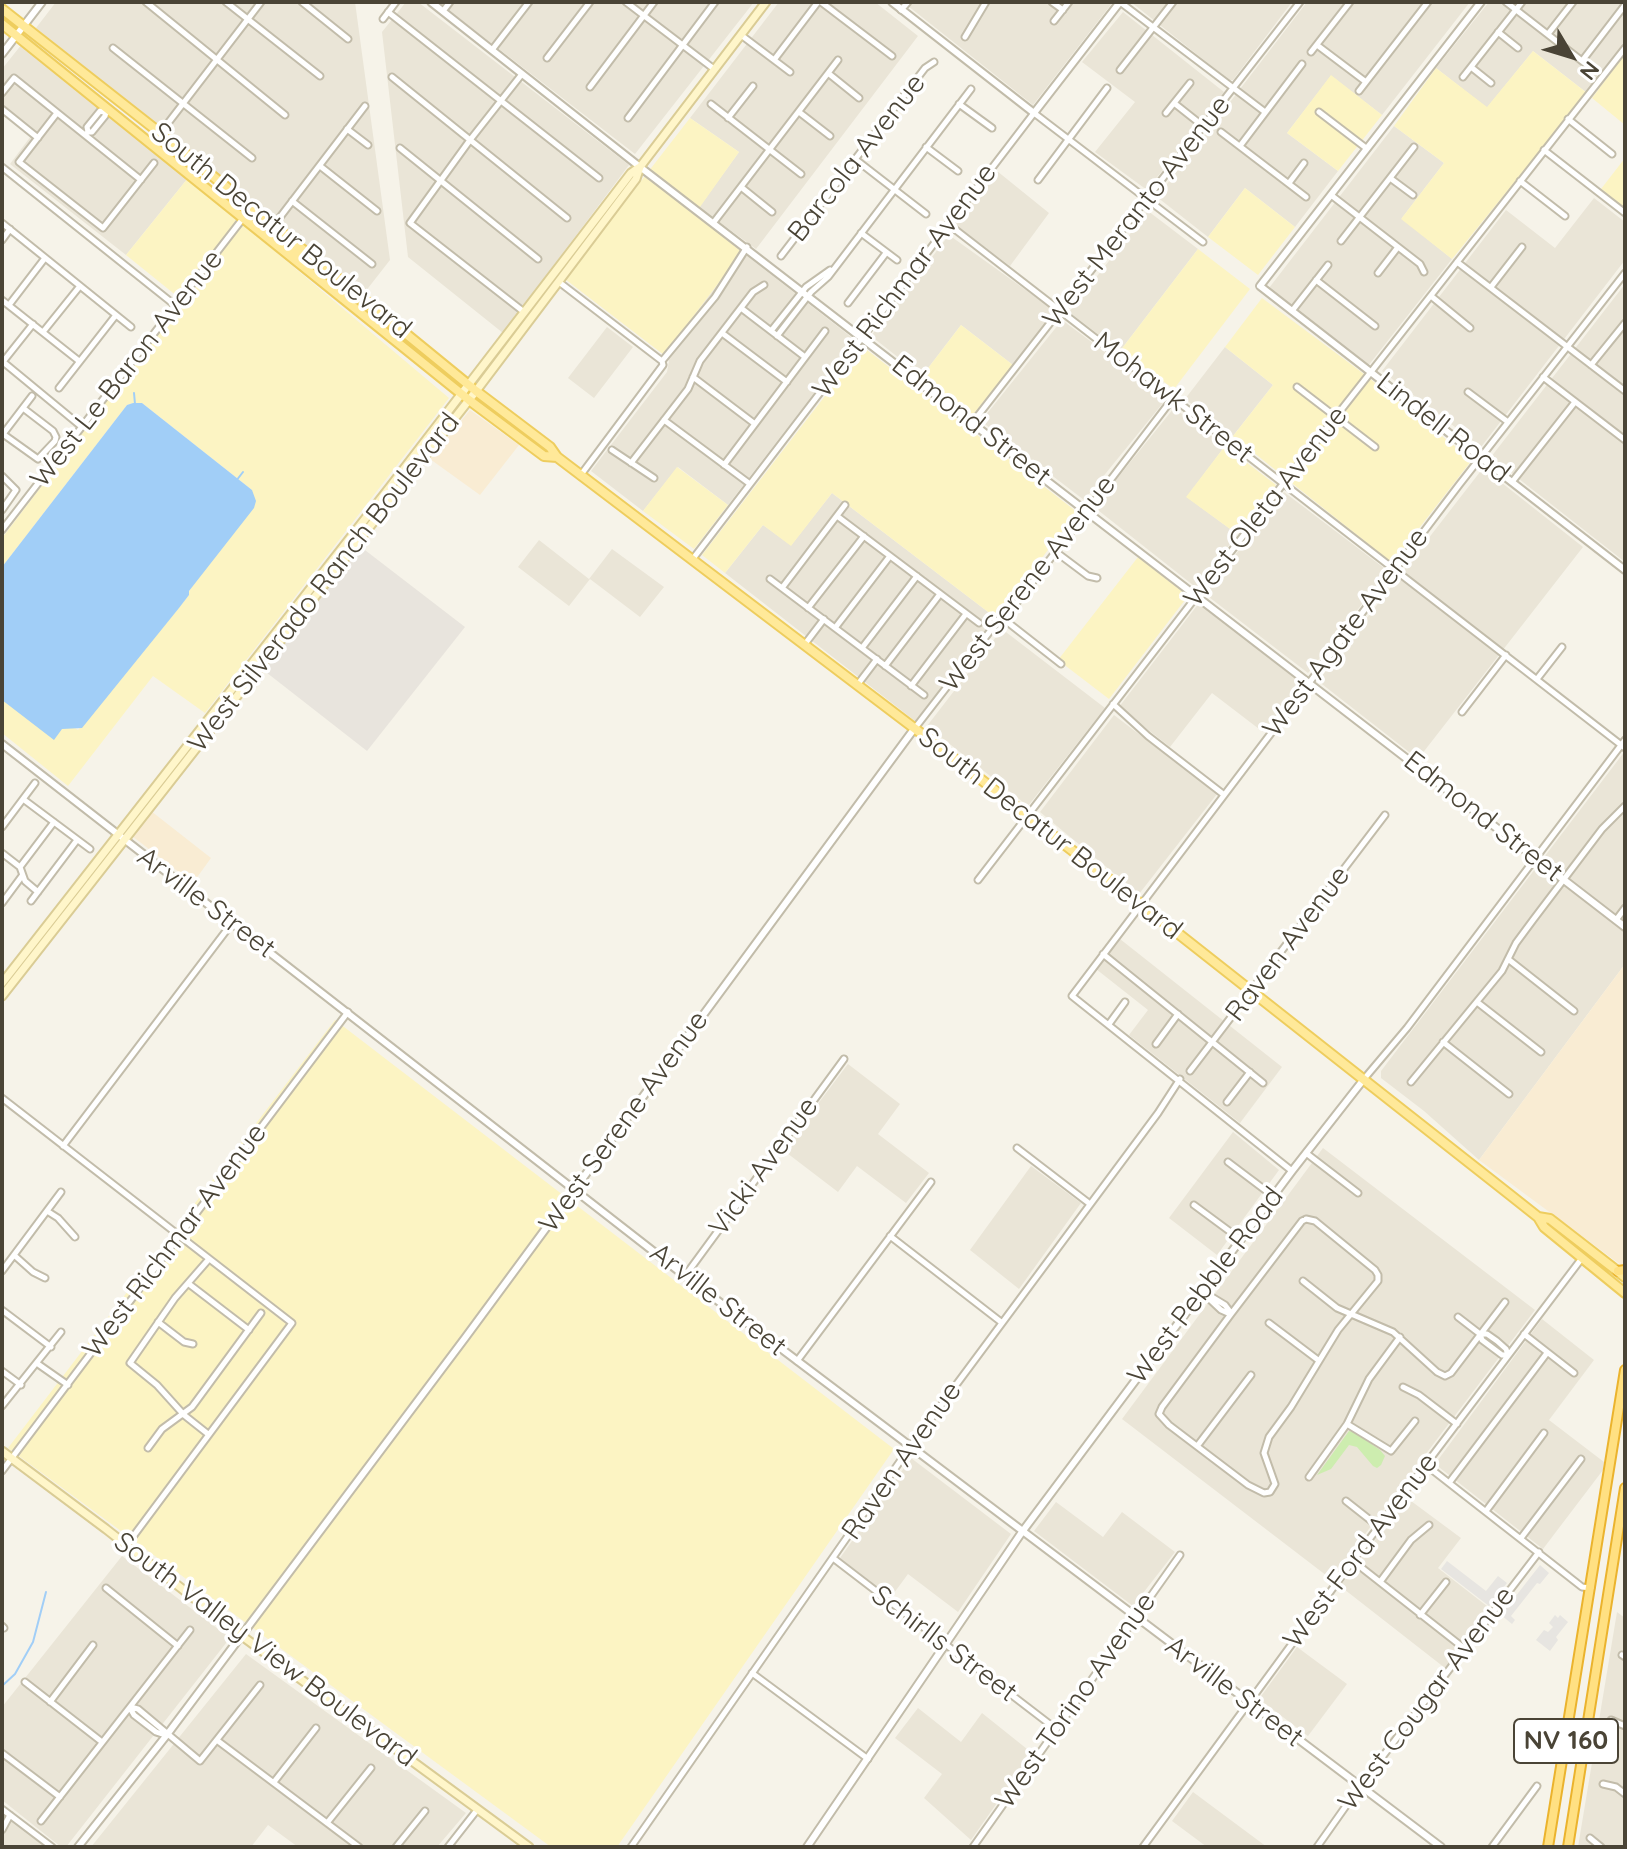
<!DOCTYPE html>
<style>
body{margin:0}
#map{position:relative;width:1627px;height:1849px;overflow:hidden;background:#f6f3e9;font-family:Quicksand,sans-serif}
canvas{display:block}
.frame{position:absolute;inset:0;border:4px solid #4a4436;pointer-events:none}
.north{position:absolute;left:1531px;top:16px;width:80px;height:80px;-webkit-text-stroke:6px #fff;paint-order:stroke;rotate:128deg;font-size:22px;font-weight:700;line-height:32px;text-align:center;color:#4a4436}
.north::after{content:'';display:block;margin:auto;width:28px;height:36px;background:#4a4436;clip-path:polygon(50% 0,100% 100%,50% 72%,0 100%)}
</style>
<div id="map">
<canvas width="1627" height="1849"></canvas>
<div class="frame"></div>
<div class="north">N</div>
</div>
<script>
const ctx = document.querySelector('canvas').getContext('2d');
ctx.lineJoin = 'round';
function fill(path, color) {
  ctx.fillStyle = color;
  ctx.fill(path, 'evenodd');
}
function toPath(rows) {
  const path = new Path2D();
  for (const r of rows) {
    path.moveTo(r[0], r[1]);
    for (let i = 2; i < r.length; i += 2) path.lineTo(r[i], r[i + 1]);
  }
  return path;
}
function stroke(path, color, width, dash) {
  ctx.strokeStyle = color;
  ctx.lineWidth = width;
  ctx.lineCap = dash ? 'butt' : 'round';
  ctx.setLineDash(dash || []);
  ctx.stroke(path);
}
function drawText(font, color, halo, rows, align = 'center') {
  ctx.font = font + ' Quicksand,sans-serif';
  ctx.lineWidth = 7;
  ctx.setLineDash([]);
  ctx.textBaseline = 'middle';
  ctx.strokeStyle = halo;
  ctx.fillStyle = color;
  for (const [text, x, y, turn = 0] of rows) {
    ctx.save();
    ctx.translate(x, y);
    ctx.rotate((+turn || 0) * Math.PI / 180);
    ctx.textAlign = isNaN(turn) ? turn : align;
    if (halo) ctx.strokeText(text, 0, 0);
    ctx.fillText(text, 0, 0);
    ctx.restore();
  }
}
fill(toPath([
 [56,2,355,2,390,260,365,292,36,28],
 [406,2,418,2,629,165,503,333,408,257,382,32],
 [438,2,754,2,635,154],
 [779,2,875,2,918,36,756,249,699,207,739,152,690,118],
 [903,2,1113,2,1033,105],
 [1131,2,1292,2,1233,80,1229,80],
 [1307,2,1470,2,1382,115,1331,76,1287,133,1338,171,1295,227,1245,188,1208,237,1157,197],
 [1489,2,1625,2,1625,44,1587,93,1533,51,1487,108,1436,68],
 [1123,12,1224,92,1147,190,1095,152,1135,102,1082,62],
 [22,44,188,178,126,255,10,164,31,136,2,114,2,69],
 [1394,126,1444,163,1402,218,1452,259,1368,366,1269,288],
 [997,171,1049,213,1010,266,955,225],
 [1594,198,1625,222,1625,260,1481,447,1382,371,1506,210,1555,248],
 [1148,211,1198,249,1120,351,1069,312],
 [949,235,1055,311,1013,365,961,325,922,376,871,336],
 [742,252,855,340,728,505,678,467,643,511,591,471,667,372,669,361,664,355],
 [1625,284,1625,562,1491,457],
 [1062,320,1167,398,1084,500,981,421],
 [607,327,633,347,594,398,568,378],
 [1225,347,1273,385,1233,436,1185,399],
 [1174,408,1225,446,1187,497,1237,534,1198,589,1094,507],
 [1483,468,1583,547,1418,759,1318,681],
 [1284,492,1388,571,1308,673,1205,594],
 [832,493,996,618,915,721,725,573,763,525,791,545],
 [539,540,589,579,612,549,664,587,640,617,590,579,569,606,518,567],
 [1199,603,1302,684,1263,732,1212,693,1170,747,1119,707],
 [1002,629,1105,708,1028,806,927,726],
 [1114,715,1217,794,1139,894,1040,812],
 [1625,751,1625,964,1479,1160,1424,1111,1381,1078,1381,1071],
 [1120,939,1282,1067,1240,1123,1129,1035,1148,1010,1096,969],
 [848,1064,900,1104,878,1134,929,1173,906,1203,857,1166,838,1192,783,1150],
 [1233,1132,1279,1170,1217,1255,1169,1218],
 [1323,1148,1535,1310,1331,1579,1122,1419],
 [1031,1166,1081,1203,1019,1289,970,1250],
 [1542,1319,1594,1360,1549,1420,1604,1462,1603,1470,1543,1549,1435,1464],
 [911,1458,1011,1534,958,1612,908,1574,891,1597,840,1558],
 [1407,1498,1461,1538,1438,1568,1492,1610,1445,1668,1340,1586],
 [1056,1502,1103,1537,1122,1512,1175,1552,1133,1606,1034,1531],
 [122,1556,230,1638,66,1847,61,1847,2,1800,2,1707],
 [1617,1612,1625,1618,1625,1847,1578,1847],
 [1297,1647,1347,1684,1308,1736,1259,1699],
 [246,1654,466,1813,437,1847,298,1847,268,1825,251,1847,91,1847],
 [918,1708,961,1742,982,1713,1032,1753,971,1840,924,1798,942,1774,895,1738],
 [1193,1792,1267,1847,1207,1847,1172,1821],
 [2,1815,45,1847,2,1847]
]), '#eae5d7');
fill(toPath([
 [470,410,519,445,480,495,430,459],
 [151,811,211,858,193,883,132,836],
 [1625,964,1625,1264,1621,1265,1479,1160]
]), '#f9ecd3');
fill(toPath([
 [361,547,465,627,367,751,262,669]
]), '#e8e4dd');
fill(toPath([
 [1349,1431,1354,1432,1380,1450,1385,1456,1381,1465,1377,1468,1373,1466,1357,1447,1349,1445,1331,1469,1317,1475]
]), '#cdedaf');
fill(toPath([
 [1533,51,1587,93,1452,259,1401,219,1444,163,1394,126,1436,68,1487,107],
 [1625,54,1625,125,1592,98],
 [1331,75,1382,115,1338,171,1287,133],
 [690,118,739,152,695,214,742,252,664,355,565,279],
 [1625,158,1625,208,1601,189],
 [188,178,449,398,205,713,153,676,68,786,2,733,2,683,78,730,189,595,189,591,252,490,142,403,133,403,127,405,2,567,2,538,183,301,126,255],
 [1245,188,1295,227,1258,275,1208,237],
 [1198,249,1250,289,1174,389,1120,351],
 [1262,298,1364,374,1472,460,1392,563,1233,436,1273,385,1225,347],
 [961,325,1013,365,972,416,922,376],
 [863,347,1077,512,996,618,832,493,791,546,763,525,725,573,702,555],
 [1225,446,1276,485,1237,534,1186,497],
 [677,467,728,505,694,549,643,511],
 [1138,557,1188,596,1109,699,1058,660],
 [335,1020,894,1449,617,1847,551,1847,8,1448]
]), '#fcf4c3');
fill(toPath([
 [1447,1561,1486,1591,1498,1576,1507,1583,1489,1606,1441,1569],
 [1540,1565,1549,1573,1540,1584,1537,1583,1511,1616,1515,1620,1512,1624,1501,1615],
 [1555,1615,1558,1618,1560,1615,1568,1622,1556,1637,1558,1640,1550,1651,1536,1640,1544,1630,1548,1632,1553,1627,1549,1623]
]), '#e7e5e1');
fill(toPath([
 [133,403,142,403,252,490,256,501,254,508,189,591,189,595,179,608,82,728,62,729,54,740,2,700,2,567,127,405]
]), '#a1cef7');
stroke(toPath([
 [134,393,135,404],
 [236,481,243,472],
 [2,1686,15,1674,33,1642,46,1592]
]), '#a1cef7', 2);
const minor = toPath([
 [146,2,285,115],
 [226,2,320,76],
 [302,2,348,39],
 [626,2,714,69],
 [821,2,892,56],
 [1052,2,1063,10],
 [1120,2,1265,112],
 [1506,2,1591,68],
 [901,10,908,2],
 [443,11,450,2],
 [388,12,599,178],
 [383,19,396,2],
 [1054,21,1069,2],
 [1498,32,1518,48],
 [1548,34,1573,2],
 [741,35,790,72],
 [965,37,986,2],
 [1317,45,1366,82],
 [113,48,252,158],
 [492,50,529,2],
 [1311,52,1350,2],
 [547,58,590,2],
 [774,60,818,2],
 [1582,61,1625,5],
 [1471,67,1491,83],
 [1120,70,1173,2],
 [828,73,859,98],
 [522,74,470,140,410,223,524,312],
 [392,77,567,218],
 [1463,77,1522,2],
 [590,87,654,2],
 [1359,91,1428,2],
 [2,93,14,78,141,180],
 [1174,103,1203,126],
 [711,104,801,174],
 [959,104,992,128],
 [2,109,38,138],
 [799,112,830,136],
 [1319,112,1366,148],
 [57,113,19,162,103,228,154,163],
 [1166,113,1190,83],
 [628,118,715,2],
 [728,118,753,86],
 [1568,119,1612,154],
 [347,129,368,145],
 [88,132,87,127,100,111,104,112],
 [1221,132,1306,197],
 [85,135,88,132,92,132,105,116,107,109],
 [152,144,261,2],
 [1240,146,1302,64],
 [926,147,958,171],
 [400,148,538,259],
 [1544,150,1625,213],
 [855,159,926,214],
 [320,166,377,211],
 [2,167,176,306],
 [1390,178,1413,195],
 [1038,180,1107,88],
 [1520,181,1565,216],
 [1289,183,1304,163],
 [741,187,772,212],
 [1331,195,1420,264,1424,272],
 [292,201,372,264],
 [714,222,838,60],
 [2,223,131,327],
 [948,224,1625,748],
 [274,225,365,106],
 [861,233,897,260],
 [2,240,10,229],
 [1341,241,1414,147],
 [781,256,925,68,934,62],
 [1457,262,1625,391],
 [1378,273,1398,247],
 [1316,280,1375,326],
 [559,282,662,361,663,365,580,476],
 [1491,287,1522,247],
 [1431,296,1470,328],
 [2,300,79,361],
 [848,303,886,253],
 [9,305,45,258],
 [741,308,805,357],
 [1292,311,1328,265],
 [771,331,806,287,830,270],
 [43,332,80,286],
 [722,333,787,382],
 [777,336,811,292,828,277,971,89],
 [2,361,82,427],
 [662,361,715,297,747,247],
 [2,363,33,324],
 [1591,365,1625,323],
 [693,377,755,424],
 [1543,377,1625,440],
 [1297,387,1375,447],
 [59,388,116,315],
 [1468,392,1508,422],
 [664,420,750,484],
 [973,422,1300,2],
 [3,434,38,459,55,441,56,437,53,431,23,408],
 [3,434,32,396],
 [612,450,654,478],
 [631,463,688,389,700,361,753,292,764,285],
 [724,465,825,331],
 [2,476,16,490,2,510],
 [1512,482,1575,402],
 [837,516,979,623],
 [2,530,251,208],
 [1056,552,1088,576,1097,578],
 [692,560,1034,113,1203,242],
 [770,579,924,695],
 [782,588,845,505],
 [808,608,864,536],
 [1001,617,1061,664],
 [835,628,890,556],
 [805,644,824,619],
 [862,648,917,576],
 [885,666,940,594],
 [1537,679,1562,647],
 [858,684,877,659],
 [911,686,966,614],
 [1113,704,1148,736,1223,794],
 [1462,712,1506,655],
 [915,728,1001,617,1015,605,1173,398],
 [23,799,90,849],
 [2,827,35,783],
 [2,853,20,867,25,881,38,892],
 [20,867,54,822],
 [978,880,1283,484,1625,48],
 [31,901,77,840],
 [2,903,22,876],
 [1616,920,1625,908],
 [1103,954,1263,1083],
 [1508,959,1574,1011],
 [1477,1002,1541,1052],
 [1109,1024,1125,1002],
 [1443,1042,1509,1094],
 [1156,1044,1178,1014],
 [1190,1071,1385,815],
 [1364,1079,1407,1028,1625,740],
 [1411,1082,1502,971,1516,943,1533,920,1602,829,1625,806],
 [2,1098,292,1323,126,1546],
 [1227,1102,1250,1072],
 [63,1146,232,923],
 [1017,1148,1090,1204],
 [1306,1153,1358,1193],
 [1228,1162,1273,1196],
 [1292,1171,1072,996,1459,485,1625,273],
 [1194,1205,1240,1239],
 [47,1211,58,1218,75,1237],
 [1306,1219,1315,1221,1375,1270,1378,1275,1378,1281,1338,1330,1291,1407,1269,1437,1264,1453,1275,1484,1270,1492,1264,1493,1248,1485,1169,1425,1159,1414,1162,1407,1231,1314,1302,1221,1306,1219],
 [890,1236,1001,1322],
 [14,1255,33,1272,45,1278],
 [2,1271,61,1192],
 [685,1276,844,1059],
 [1303,1281,1337,1308,1393,1332,1437,1372,1445,1376,1451,1373,1505,1302],
 [189,1284,249,1330],
 [1202,1291,1225,1305,1231,1313],
 [1204,1294,1221,1310,1230,1314],
 [2,1310,51,1347],
 [1458,1317,1480,1334,1482,1340,1502,1355,1508,1355],
 [158,1322,184,1342,193,1344],
 [1269,1323,1318,1360],
 [1481,1334,1487,1334,1497,1341,1506,1349,1508,1355],
 [1524,1334,1574,1373],
 [797,1361,931,1182],
 [38,1364,68,1385],
 [2,1371,21,1385],
 [1403,1387,1419,1395,1457,1424],
 [2,1406,61,1332],
 [1347,1424,1391,1451,1415,1421],
 [208,1434,184,1415,157,1385,130,1363,175,1298,209,1259],
 [1198,1445,1251,1375],
 [148,1448,162,1429,192,1407,261,1313],
 [1426,1465,1582,1587,1591,1588],
 [2,1471,348,1012],
 [1309,1477,1347,1424,1369,1379,1400,1337],
 [1449,1483,1547,1353],
 [1346,1501,1379,1527],
 [1486,1511,1544,1433],
 [1521,1538,1581,1459],
 [833,1558,1056,1729],
 [1362,1568,1465,1649],
 [1380,1582,1411,1540,1429,1525],
 [106,1588,178,1646],
 [1420,1615,1446,1582],
 [2,1626,4,1628],
 [1622,1655,1625,1657],
 [752,1673,868,1759],
 [25,1682,102,1742],
 [50,1702,93,1645],
 [130,1707,138,1709,200,1761,260,1685],
 [130,1708,134,1715,156,1732,165,1735],
 [1611,1720,1625,1726],
 [218,1741,359,1847],
 [2,1753,60,1797],
 [274,1782,316,1728],
 [1603,1784,1616,1787,1625,1794],
 [2,1809,52,1847],
 [41,1821,190,1630],
 [327,1823,371,1768],
 [2,1830,10,1815],
 [1590,1838,1601,1847],
 [396,1847,425,1811],
 [448,1847,477,1810],
 [631,1847,910,1447,1158,1113,1180,1079],
 [973,1847,1180,1555],
 [1143,1847,1352,1562,1582,1258],
 [1317,1847,1360,1786,1539,1552],
 [1492,1847,1537,1786]
]);
const tertiary = toPath([
 [431,2,640,167,1625,927],
 [892,2,1034,113,1120,2],
 [1481,2,1260,286,1625,570],
 [2,54,42,2],
 [2,744,685,1276,1441,1847],
 [78,1847,166,1736,465,1338,914,729],
 [807,1847,1022,1532,1292,1171,1364,1079]
]);
const secondary = toPath([
 [2,983,390,487,631,173,638,168],
 [2,996,476,391,636,179,640,167,766,2],
 [2,1451,106,1529,242,1636,529,1847]
]);
const primary = toPath([
 [2,9,160,133,476,391,550,447,557,457,947,753,1109,879,1509,1194,1538,1217,1544,1227,1625,1293],
 [2,24,469,400,544,456,557,457],
 [290,250,311,263,318,262],
 [1538,1217,1550,1219,1625,1277]
]);
const trunk = toPath([
 [1618,1271,1625,1270],
 [1548,1847,1625,1370],
 [1568,1847,1625,1488]
]);
stroke(minor, '#c2bcaa', 9);
stroke(tertiary, '#c2bcaa', 10);
stroke(secondary, '#dacc95', 11);
stroke(primary, '#eecd5e', 12);
stroke(trunk, '#ebb32d', 12);
stroke(minor, '#fff', 5);
stroke(tertiary, '#fff', 6);
stroke(secondary, '#fff6ca', 7);
stroke(primary, '#ffe999', 8);
stroke(trunk, '#ffe082', 8);
for (const [x, y, w] of [
 [1566,1741,104]
]) {
  const box = new Path2D();
  box.roundRect(x - w / 2, y - 22, w, 44, 6);
  ctx.fillStyle = '#fff';
  ctx.fill(box);
  stroke(box, '#4a4436', 2);
}
drawText('bold 26px', '#4a4436', null, [
 ["NV 160",1566,1741]
]);
drawText('28px', '#4a4436', '#fff', [
 ["Barcola Avenue",857,158,-52],
 ["West Meranto Avenue",1137,212,-52],
 ["South Decatur Boulevard",281,231,39],
 ["West Richmar Avenue",905,281,-53],
 ["West Le Baron Avenue",127,369,-52],
 ["Mohawk Street",1173,398,38],
 ["Edmond Street",971,421,38],
 ["Lindell Road",1443,428,38],
 ["West Oleta Avenue",1266,507,-52],
 ["West Silverado Ranch Boulevard",324,583,-52],
 ["West Serene Avenue",1028,584,-52],
 ["West Agate Avenue",1346,633,-53],
 ["Edmond Street",1483,817,38],
 ["South Decatur Boulevard",1050,834,38],
 ["Arville Street",206,903,37],
 ["Raven Avenue",1288,944,-53],
 ["West Serene Avenue",624,1122,-54],
 ["Vicki Avenue",764,1167,-54],
 ["West Richmar Avenue",175,1241,-53],
 ["West Pebble Road",1206,1286,-53],
 ["Arville Street",718,1300,38],
 ["Raven Avenue",902,1461,-55],
 ["West Ford Avenue",1361,1551,-53],
 ["Schirlls Street",944,1644,37],
 ["South Valley View Boulevard",265,1650,37],
 ["Arville Street",1234,1692,37],
 ["West Cougar Avenue",1427,1699,-53],
 ["West Torino Avenue",1076,1701,-55]
]);
</script>
